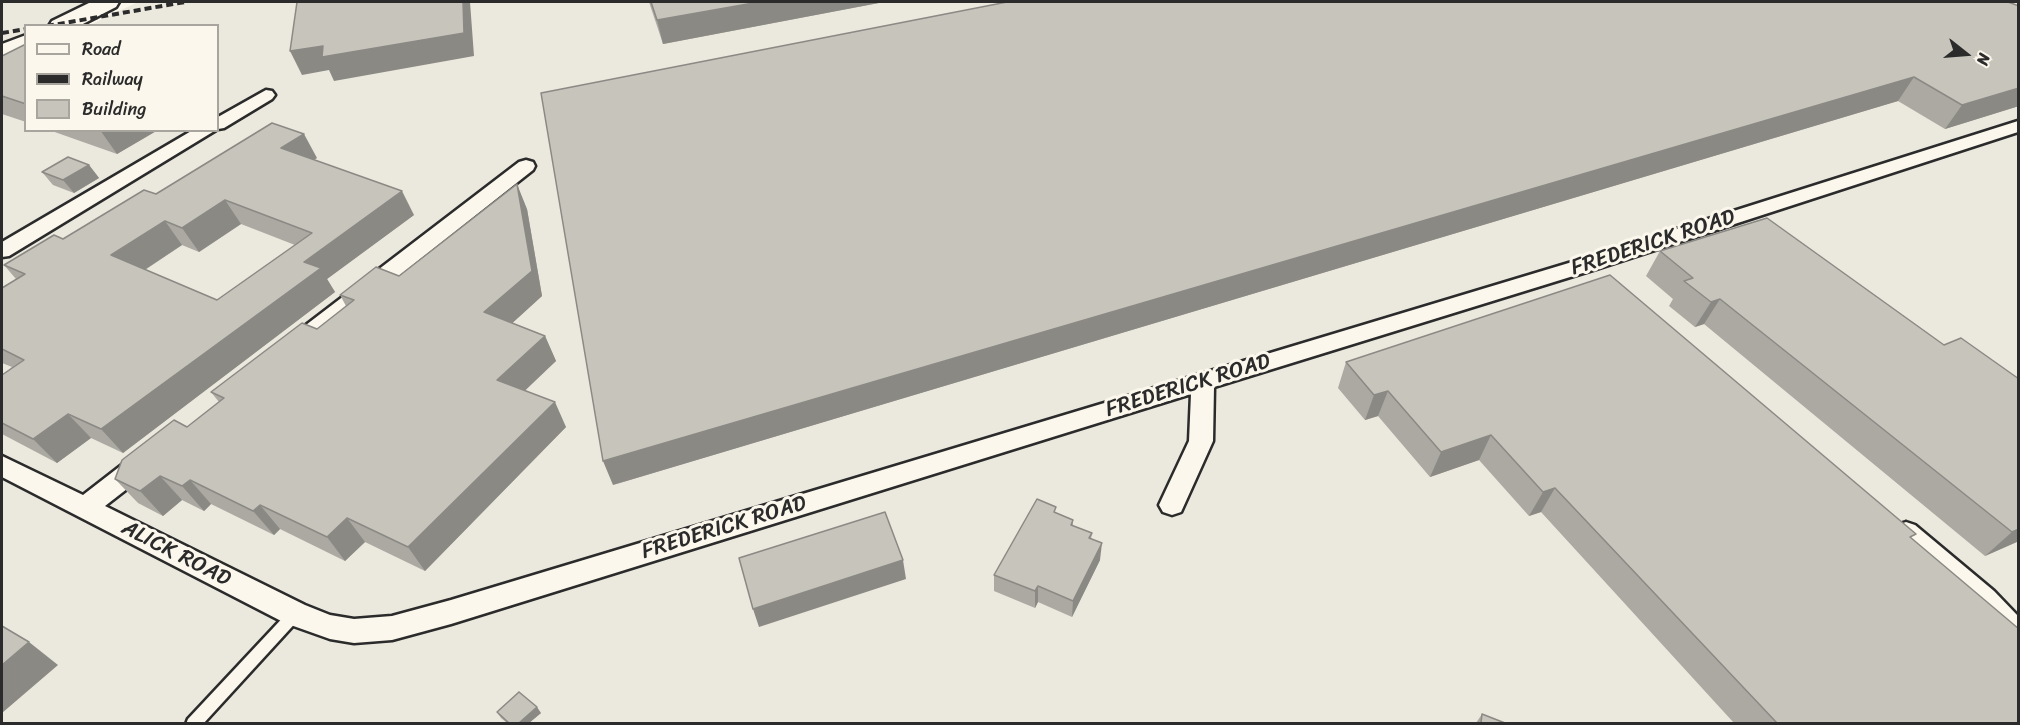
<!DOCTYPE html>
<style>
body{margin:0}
#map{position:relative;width:2020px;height:725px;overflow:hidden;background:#fbf7ec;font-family:Sriracha,sans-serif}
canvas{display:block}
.frame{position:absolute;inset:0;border:3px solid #2b2b2b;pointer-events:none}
.legend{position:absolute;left:24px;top:24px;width:195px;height:108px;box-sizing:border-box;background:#fbf7ec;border:2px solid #a8a59f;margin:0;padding:8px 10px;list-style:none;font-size:18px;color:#2b2b2b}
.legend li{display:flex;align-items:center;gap:12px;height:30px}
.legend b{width:30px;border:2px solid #a8a59f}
.north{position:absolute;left:1936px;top:24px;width:60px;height:60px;-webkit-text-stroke:4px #fbf7ec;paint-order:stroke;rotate:107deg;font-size:16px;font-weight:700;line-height:24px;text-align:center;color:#2b2b2b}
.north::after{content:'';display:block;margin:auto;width:21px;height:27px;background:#2b2b2b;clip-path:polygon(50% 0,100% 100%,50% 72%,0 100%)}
</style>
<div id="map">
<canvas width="2020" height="725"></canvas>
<div class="frame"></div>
<ul class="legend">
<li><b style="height:8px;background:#fbf7ec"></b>Road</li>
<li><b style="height:8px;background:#2b2b2b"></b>Railway</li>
<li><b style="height:16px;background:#c7c4bc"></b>Building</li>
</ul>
<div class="north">N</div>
</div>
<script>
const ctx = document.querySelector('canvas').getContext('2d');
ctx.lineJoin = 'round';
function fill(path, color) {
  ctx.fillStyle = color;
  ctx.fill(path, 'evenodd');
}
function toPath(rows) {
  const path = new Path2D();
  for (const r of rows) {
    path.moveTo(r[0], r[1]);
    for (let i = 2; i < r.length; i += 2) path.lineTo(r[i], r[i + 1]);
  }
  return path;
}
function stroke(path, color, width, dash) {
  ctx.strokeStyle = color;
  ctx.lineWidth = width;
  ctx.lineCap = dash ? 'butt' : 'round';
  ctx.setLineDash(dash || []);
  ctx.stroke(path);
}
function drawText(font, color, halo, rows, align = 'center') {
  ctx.font = font + ' Sriracha,sans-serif';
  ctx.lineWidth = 6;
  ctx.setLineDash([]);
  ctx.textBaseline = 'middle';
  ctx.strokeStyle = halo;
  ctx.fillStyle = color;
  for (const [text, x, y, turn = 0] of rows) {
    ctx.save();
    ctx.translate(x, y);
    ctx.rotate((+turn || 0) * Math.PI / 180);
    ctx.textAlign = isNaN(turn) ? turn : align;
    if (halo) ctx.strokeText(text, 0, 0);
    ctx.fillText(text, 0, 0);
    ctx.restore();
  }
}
fill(toPath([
 [2,2,91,2,44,25,26,26,25,34,2,45],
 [138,2,2018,2,2018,723,2,724,2,69,25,57,26,130,218,130,218,26,90,25]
]), '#ebe8de');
const service = toPath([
 [295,608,300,610,301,614,300,618,203,724,186,724,188,719,290,610,295,608]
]);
const minor = toPath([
 [266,90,272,91,275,95,272,99,224,128,218,129,218,117,266,90],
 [2018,121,2018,132,1596,269,1214,387,1213,441,1181,512,1172,515,1163,512,1159,505,1189,441,1191,394,451,624,392,640,354,643,330,639,285,623,2,477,2,456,83,495,132,457,141,454,150,457,153,464,150,471,105,506,305,605,330,615,354,619,392,616,451,600,1582,259,2018,121],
 [193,130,216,130,9,256,2,257,2,242,193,130],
 [526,160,533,162,535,166,533,170,301,353,293,355,285,353,282,347,285,341,519,162,526,160],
 [1906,522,1915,525,1994,591,2018,616,2018,646,2008,643,1974,607,1897,541,1893,533,1897,525,1906,522]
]);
const primary = toPath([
 [91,2,119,2,116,7,79,26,49,26,52,21,91,2],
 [26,35,26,51,2,60,2,44,26,35]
]);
stroke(service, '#2b2b2b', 5);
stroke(minor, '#2b2b2b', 5);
stroke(primary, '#2b2b2b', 5);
fill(service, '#fbf7ec');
fill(minor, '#fbf7ec');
fill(primary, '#fbf7ec');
stroke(toPath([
 [47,26,185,2],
 [2,33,26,29]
]), '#2b2b2b', 4, [7, 4]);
fill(toPath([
 [649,2,884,2,663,44],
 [2019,6,2019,106,1945,129,1898,101,613,485],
 [26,44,26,122,2,114,2,56],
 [49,130,158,130,117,154],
 [317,158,313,160,414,215,327,279,335,292,123,453,91,438,57,463,2,434,2,375,12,367,2,363,2,288,16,279,4,265,63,239,156,194],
 [241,224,295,245,217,300,145,270,182,245,199,252],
 [89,165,99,178,74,193,53,185,42,172],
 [527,209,542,296,512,323,545,336,556,361,524,390,566,427,425,571,365,542,345,561,280,529,274,535,211,504,204,511,182,500,163,516,138,503,115,479,187,427,219,402,211,392,317,329,346,306,340,295,399,276],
 [1660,251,1944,345,2019,379,2019,541,1985,556,1704,324,1695,327,1669,306,1673,299,1646,276],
 [1346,362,1912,538,2019,723,1734,723,1541,512,1529,516,1479,460,1430,477,1378,416,1365,420,1338,388],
 [1056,513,1073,520,1073,526,1092,533,1091,539,1100,560,1072,617,1038,602,1035,608,994,591,994,575],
 [497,712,541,713,529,723,507,723,501,718],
 [1482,714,1505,723,1476,723]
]), '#aba9a2');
fill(toPath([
 [463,2,470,2,474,56,334,81,329,70,302,75,290,51],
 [759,2,884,2,663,44,657,20],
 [1914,77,1898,101,613,485,603,461],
 [2019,88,2019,106,1945,129,1962,105],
 [100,130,158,130,117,154],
 [304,134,317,158,294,172,281,148],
 [89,165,99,178,74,193,63,180],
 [517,184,527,209,542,296,496,338,484,312],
 [402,191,414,215,327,279,335,292,123,453,101,429,304,262],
 [225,200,241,224,199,252,182,228],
 [165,221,182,245,129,280,111,255],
 [1720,299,1704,324,1695,327,1711,302],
 [545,336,556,361,510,405,497,380],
 [1388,391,1378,416,1365,420,1374,395],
 [555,402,566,427,425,571,408,547],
 [68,414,91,438,57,463,33,439],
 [1491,435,1479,460,1430,477,1441,452],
 [160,476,182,500,163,516,140,491],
 [190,480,211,504,204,511,182,486],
 [1555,488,1541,512,1529,516,1543,492],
 [260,505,280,529,274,535,253,511],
 [347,518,365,542,345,561,327,537],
 [2019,529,2019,541,1985,556,2012,532],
 [1102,543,1100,560,1072,617,1073,601],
 [903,560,906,579,759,627,753,609],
 [1038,586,1038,602,1035,608,1035,591],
 [29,642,58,665,2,713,2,665],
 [537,707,541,713,529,723,519,723]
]), '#8b8984');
const building = toPath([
 [297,2,463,2,464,33,322,57,323,46,290,51,297,2],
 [651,2,759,2,657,20,651,2],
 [1007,2,2008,2,2019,6,2019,88,1962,105,1914,77,603,461,541,93,1007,2],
 [26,44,26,104,2,96,2,56,26,44],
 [272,123,304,134,281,148,402,191,304,262,321,268,101,429,68,414,33,439,2,423,2,375,24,360,2,349,2,288,25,274,4,265,54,235,63,239,144,190,156,194,272,123],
 [225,200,312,233,217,300,111,255,165,221,182,228,225,200],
 [68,157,89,165,63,180,42,172,68,157],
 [517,184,532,271,484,312,545,336,497,380,555,402,408,547,347,518,327,537,260,505,253,511,190,480,182,486,160,476,140,491,115,479,122,460,174,420,187,427,224,398,211,392,302,323,317,329,354,300,340,295,376,267,399,276,517,184],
 [1767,218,1944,345,1961,338,2019,379,2019,529,2012,532,1720,299,1711,302,1684,281,1693,278,1660,251,1767,218],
 [1610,275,1916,534,1910,537,2019,629,2019,723,1777,723,1555,488,1543,492,1491,435,1441,452,1388,391,1374,395,1346,362,1610,275],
 [1037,499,1056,507,1054,512,1073,520,1071,525,1092,533,1089,538,1102,543,1073,601,1038,586,1035,591,994,575,1037,499],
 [885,512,903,560,753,609,739,558,885,512],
 [2,626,29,642,2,665,2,626],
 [519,692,537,707,519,723,509,723,497,712,519,692],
 [1482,714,1505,723,1481,723,1482,714]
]);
fill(building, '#c7c4bc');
stroke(building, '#8b8984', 1.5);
drawText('22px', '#2b2b2b', '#fbf7ec', [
 ["FREDERICK ROAD",1653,243,-18],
 ["FREDERICK ROAD",1188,386,-17],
 ["FREDERICK ROAD",724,528,-17],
 ["ALICK ROAD",176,554,27]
]);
</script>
